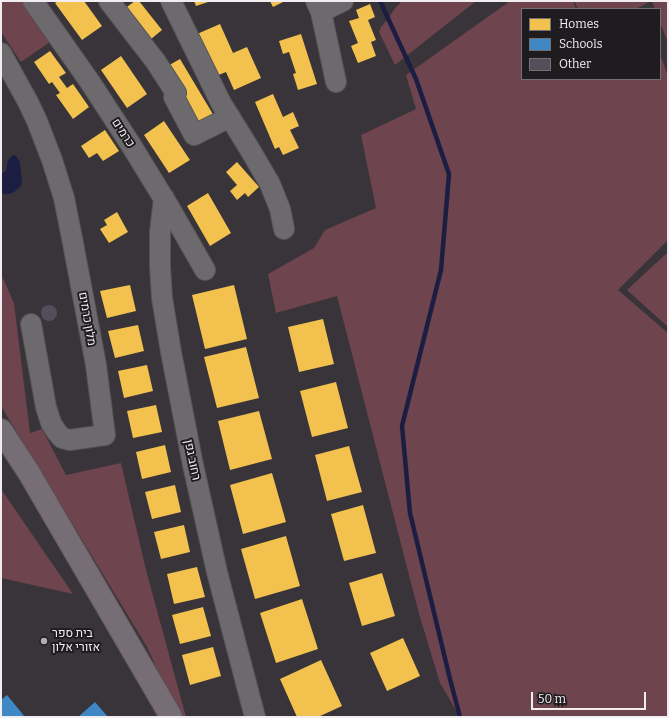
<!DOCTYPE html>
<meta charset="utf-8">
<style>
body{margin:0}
#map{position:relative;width:669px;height:718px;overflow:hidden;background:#383439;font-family:Bitter,serif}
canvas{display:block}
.frame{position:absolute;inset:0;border:2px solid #f1edf1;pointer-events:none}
.legend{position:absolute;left:521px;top:8px;width:140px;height:72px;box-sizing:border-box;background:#1f1c1f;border:1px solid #737073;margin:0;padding:5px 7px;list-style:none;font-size:12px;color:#f1edf1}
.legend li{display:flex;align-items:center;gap:8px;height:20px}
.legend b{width:20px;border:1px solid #737073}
.scale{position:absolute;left:531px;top:692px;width:115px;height:18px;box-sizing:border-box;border:2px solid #f1edf1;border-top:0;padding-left:5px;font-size:12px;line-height:14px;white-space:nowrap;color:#f1edf1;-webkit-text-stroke:3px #1f1c1f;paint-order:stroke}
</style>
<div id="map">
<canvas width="669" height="718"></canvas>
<div class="frame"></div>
<ul class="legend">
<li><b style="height:11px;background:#f2c14e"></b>Homes</li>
<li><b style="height:11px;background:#3f88c5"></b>Schools</li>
<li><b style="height:11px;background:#534e59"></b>Other</li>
</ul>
<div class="scale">50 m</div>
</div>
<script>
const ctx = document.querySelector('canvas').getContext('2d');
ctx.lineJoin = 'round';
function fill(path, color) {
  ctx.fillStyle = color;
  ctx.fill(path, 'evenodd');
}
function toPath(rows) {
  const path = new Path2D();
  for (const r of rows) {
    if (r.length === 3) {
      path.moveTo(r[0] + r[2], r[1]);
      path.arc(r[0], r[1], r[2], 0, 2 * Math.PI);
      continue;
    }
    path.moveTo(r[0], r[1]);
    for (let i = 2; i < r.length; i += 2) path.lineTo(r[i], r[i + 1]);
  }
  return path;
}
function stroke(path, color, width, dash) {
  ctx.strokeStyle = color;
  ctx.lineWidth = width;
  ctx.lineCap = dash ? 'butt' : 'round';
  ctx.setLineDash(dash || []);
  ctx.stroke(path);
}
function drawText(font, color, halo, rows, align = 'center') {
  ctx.font = font + ' Bitter,Heebo,serif';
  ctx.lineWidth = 4;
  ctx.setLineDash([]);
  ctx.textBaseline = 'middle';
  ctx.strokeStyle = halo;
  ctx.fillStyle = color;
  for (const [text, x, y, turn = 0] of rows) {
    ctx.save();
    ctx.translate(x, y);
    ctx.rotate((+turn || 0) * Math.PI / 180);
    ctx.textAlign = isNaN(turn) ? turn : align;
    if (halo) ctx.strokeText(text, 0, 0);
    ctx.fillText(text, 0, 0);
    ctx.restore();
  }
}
fill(toPath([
 [1,1,26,1,53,40,21,62,1,32],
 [402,1,476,1,395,65,379,32,381,27,388,19,395,8],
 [509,1,573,1,576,9,522,9,522,79,660,79,660,54,668,76,668,240,618,290,668,333,668,717,460,717,440,683,419,614,337,296,276,313,268,274,314,248,325,230,376,208,361,135,416,109,406,75,506,4],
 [574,1,651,1,636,9,578,9],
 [652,1,668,1,668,43,660,22,660,9,655,9],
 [668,252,668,327,627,290],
 [1,274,14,303,30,433,42,429,66,475,121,463,146,570,186,717,179,717,147,647,1,406],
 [1,489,73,594,1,578]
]), '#6e444e');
fill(toPath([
 [13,155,16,156,20,162,22,182,21,186,14,192,9,194,3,194,1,193,1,174,6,171,8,160]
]), '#1c1d42');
fill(toPath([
 [58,1,84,1,102,26,82,40,55,3],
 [135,1,139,1,162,30,145,44,120,12],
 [194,1,211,1,196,6],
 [270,1,285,1,273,7],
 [370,4,375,17,368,20,376,40,371,42,376,56,358,63,351,46,358,43,349,21,359,18,356,10],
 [220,24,233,53,247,47,261,78,234,90,226,72,216,76,197,34],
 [301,34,317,84,298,90,293,74,296,73,289,52,283,54,279,41],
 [50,51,66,73,59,77,67,88,73,84,89,107,73,119,56,95,60,93,52,82,49,84,34,62],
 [121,56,147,94,127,108,101,70],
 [180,59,214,116,194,128,166,67],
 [273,94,283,117,293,112,299,126,290,130,299,148,283,155,279,147,275,149,255,102],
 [164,121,190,160,169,173,144,135],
 [105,130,119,151,103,161,97,153,89,158,81,146],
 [237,162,259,187,248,197,245,193,237,200,230,191,237,185,226,172],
 [208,193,231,233,210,246,187,206],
 [117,212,128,232,109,243,100,229,107,225,104,220],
 [130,285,136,311,107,318,100,291],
 [234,285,247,339,205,349,192,295],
 [323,319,334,364,299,372,288,327],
 [138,325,144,351,115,358,108,331],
 [246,347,259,398,217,408,204,357],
 [147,365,153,391,124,398,118,371],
 [336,382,348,428,312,437,300,391],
 [156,405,162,432,133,438,127,411],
 [259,411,272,459,230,470,218,421],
 [165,445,171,472,142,479,136,452],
 [349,446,362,492,327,501,315,455],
 [272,473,286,522,243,534,230,485],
 [175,485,181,512,152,519,145,492],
 [363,505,376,553,344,561,331,514],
 [184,525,190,552,161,559,154,532],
 [286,536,300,586,255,599,241,549],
 [197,567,205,597,174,604,167,574],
 [382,573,395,616,362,626,349,583],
 [302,599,318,649,276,663,260,613],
 [203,607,211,636,180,644,172,615],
 [403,638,420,676,387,691,370,653],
 [213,647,221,676,190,685,182,655],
 [321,660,342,706,318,717,297,717,280,679]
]), '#f2c14e');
fill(toPath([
 [7,695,25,717,1,717,1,700],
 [95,702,108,717,78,717]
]), '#3f88c5');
stroke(toPath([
 [380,1,416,79,449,174,441,270,402,426,410,513,450,679,460,717]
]), '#1c1d42', 4.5);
fill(toPath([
 [49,313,8]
]), '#534e59');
const minor = toPath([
 [33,1,90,82,131,145,169,207,205,270],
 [109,1,156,62,176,93,174,97,194,135,230,117],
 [171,1,221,103,249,148,270,184,280,209,284,229],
 [316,1,321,12,336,82],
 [321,12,343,1],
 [1,53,28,102,37,121,52,160,64,198,72,238,96,365,105,435,70,440,62,438,56,431,51,423,46,407,31,324],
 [164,198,160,232,160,266,162,298,171,352,193,465,217,572,255,717]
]);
const major = toPath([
 [1,430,29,473,169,713,171,717]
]);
stroke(minor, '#565357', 22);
stroke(major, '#565357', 24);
stroke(minor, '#6d6a6d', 20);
stroke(major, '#776e75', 22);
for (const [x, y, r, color] of [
 [44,641,4,"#b0acb1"]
]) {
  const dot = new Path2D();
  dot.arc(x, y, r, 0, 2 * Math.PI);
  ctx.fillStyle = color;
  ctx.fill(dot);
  stroke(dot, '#1f1c1f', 1.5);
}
drawText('12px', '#f1edf1', '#1f1c1f', [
 ["כרמים",123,133,57],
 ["מלון כרמים",87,319,80],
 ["רחוב גפן",192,460,78]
]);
drawText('12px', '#f1edf1', '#1f1c1f', [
 ["בית ספר",52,634],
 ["אזורי אלון",52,648]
], 'left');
</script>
